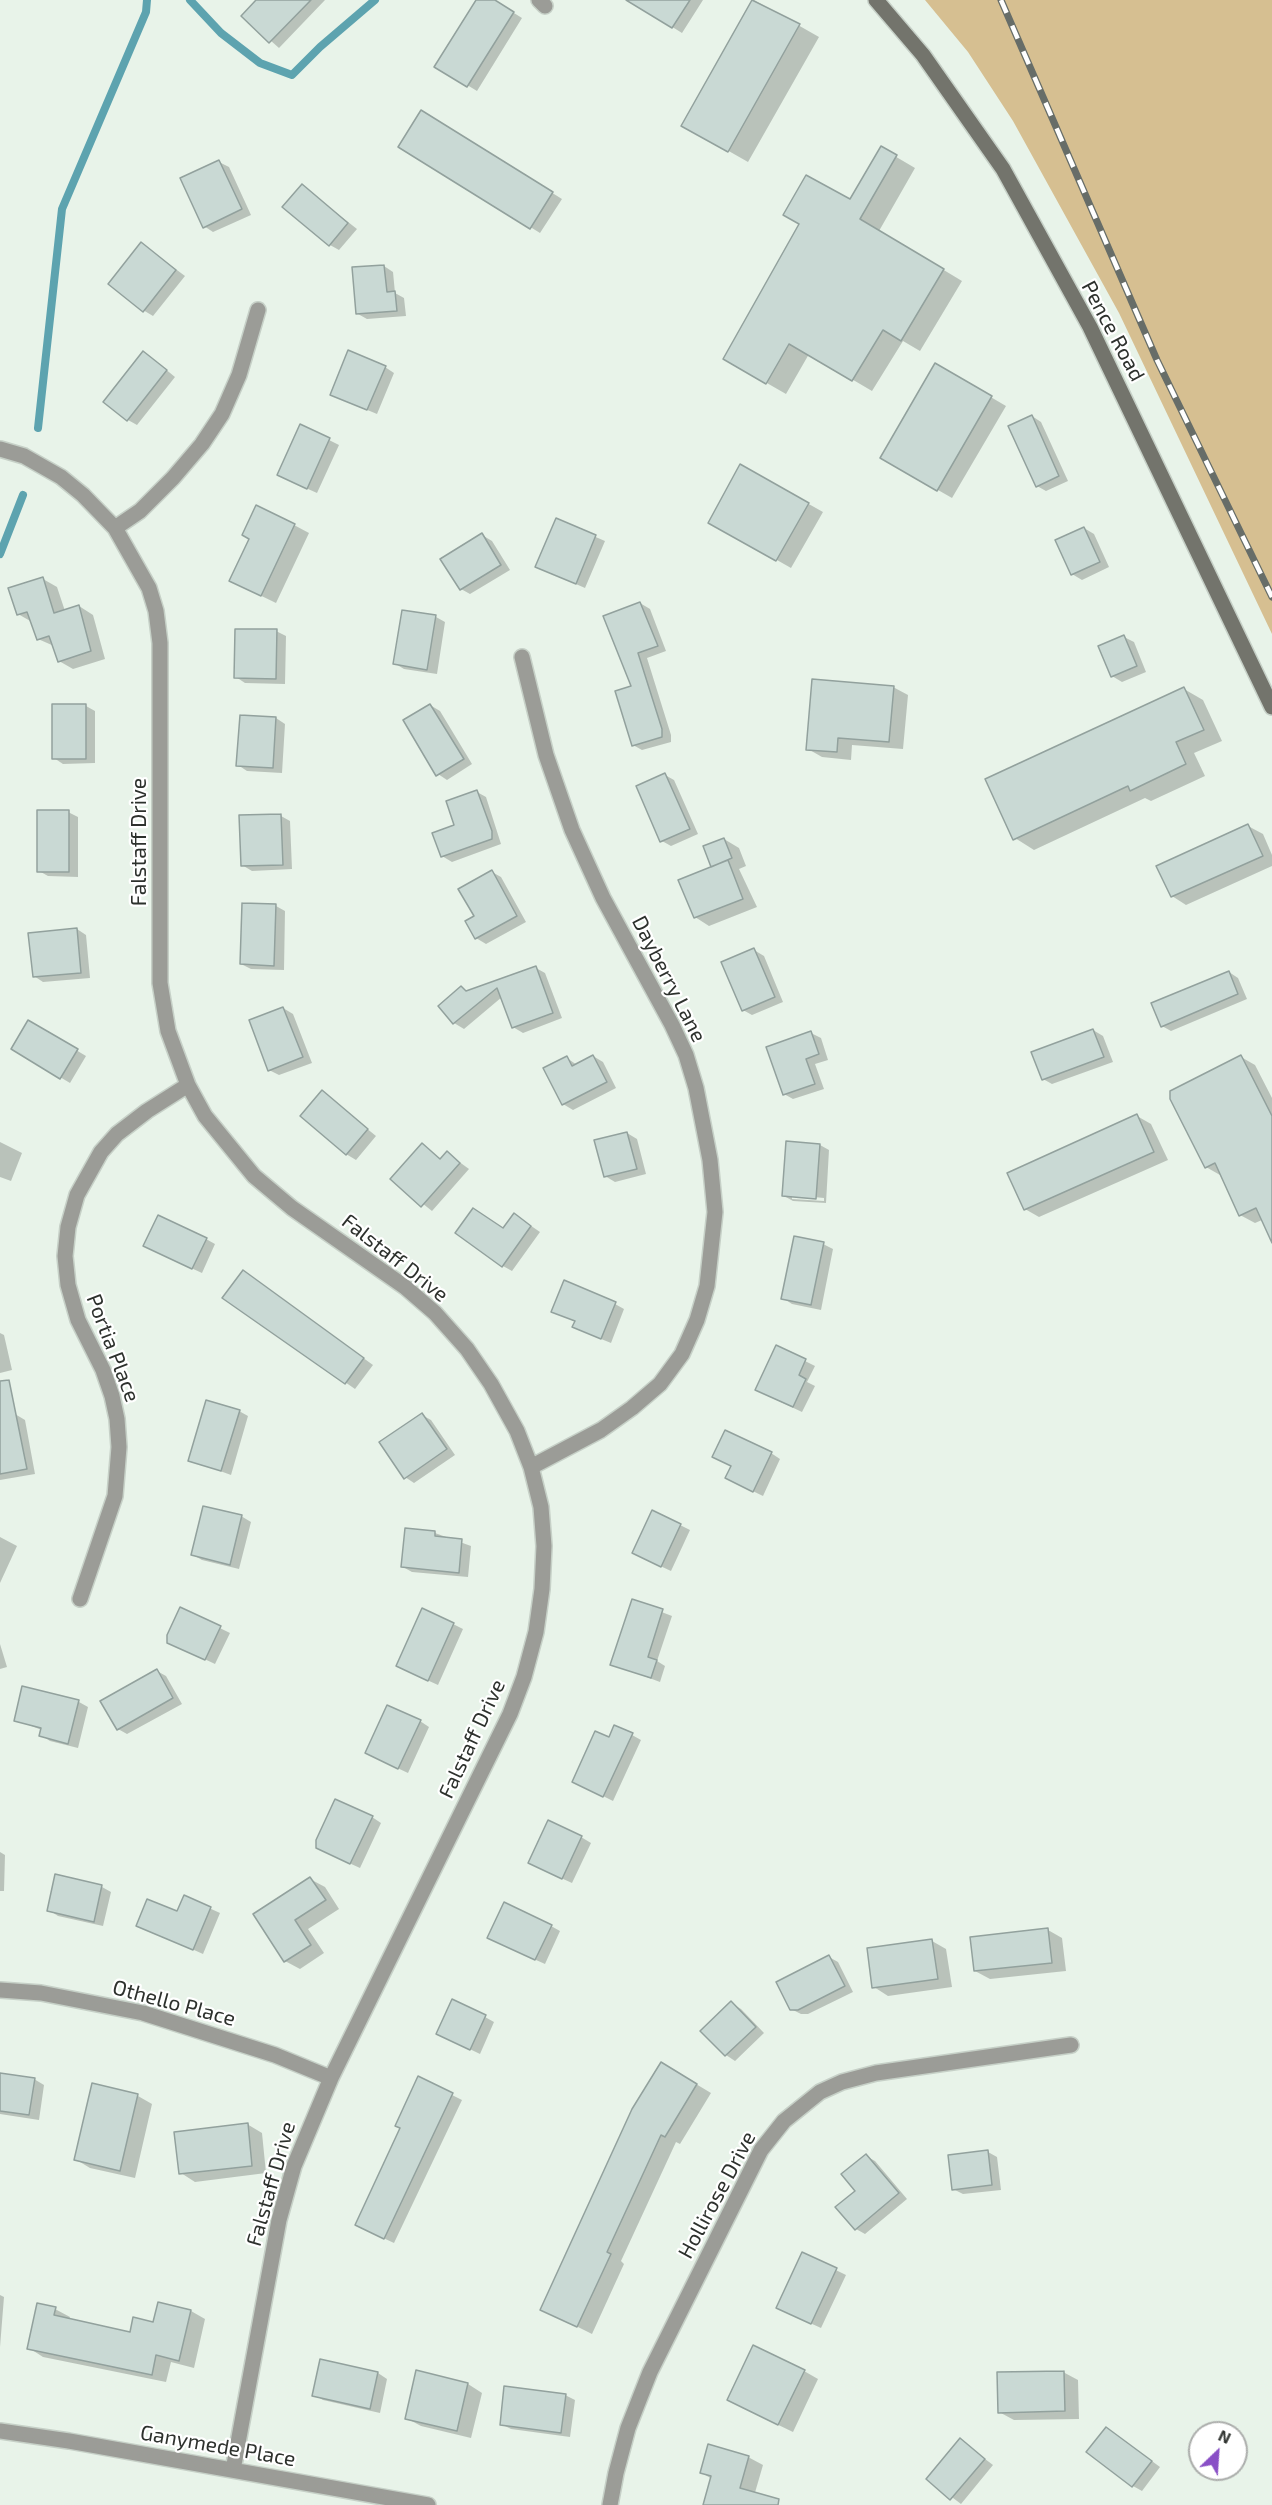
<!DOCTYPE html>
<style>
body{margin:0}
#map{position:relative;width:1272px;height:2505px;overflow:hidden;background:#e8f3e9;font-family:"Exo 2",sans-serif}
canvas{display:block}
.north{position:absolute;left:1188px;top:2421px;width:60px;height:60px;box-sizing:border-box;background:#fff;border:2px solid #abadab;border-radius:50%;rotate:25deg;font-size:16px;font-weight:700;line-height:24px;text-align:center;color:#2d312d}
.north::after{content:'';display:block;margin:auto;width:21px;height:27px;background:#894fc6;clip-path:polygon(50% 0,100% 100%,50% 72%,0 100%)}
</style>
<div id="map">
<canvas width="1272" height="2505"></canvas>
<div class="north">N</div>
</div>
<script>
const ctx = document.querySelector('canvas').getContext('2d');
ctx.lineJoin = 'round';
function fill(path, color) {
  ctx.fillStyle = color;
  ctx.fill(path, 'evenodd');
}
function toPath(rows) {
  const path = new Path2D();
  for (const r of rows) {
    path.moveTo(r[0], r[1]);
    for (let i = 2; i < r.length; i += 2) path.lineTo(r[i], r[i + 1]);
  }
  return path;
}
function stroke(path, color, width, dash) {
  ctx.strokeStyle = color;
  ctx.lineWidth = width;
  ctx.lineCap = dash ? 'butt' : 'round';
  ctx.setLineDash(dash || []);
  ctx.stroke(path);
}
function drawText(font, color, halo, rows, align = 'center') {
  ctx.font = font + ' "Exo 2",sans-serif';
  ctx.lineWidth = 4.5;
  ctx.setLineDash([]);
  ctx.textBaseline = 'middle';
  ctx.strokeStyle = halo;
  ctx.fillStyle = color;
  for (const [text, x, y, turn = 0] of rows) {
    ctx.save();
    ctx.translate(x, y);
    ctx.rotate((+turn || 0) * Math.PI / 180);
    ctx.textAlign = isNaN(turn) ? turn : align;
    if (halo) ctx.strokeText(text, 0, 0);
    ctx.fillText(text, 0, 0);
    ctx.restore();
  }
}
fill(toPath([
 [925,0,1272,0,1272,634,1119,313,1013,121,968,52]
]), '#d6bf91');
fill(toPath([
 [258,0,325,0,279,48,243,16],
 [478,0,493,0,522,18,477,91,436,66],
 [647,0,703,0,682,33,642,8],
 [754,0,819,37,748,162,683,125],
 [430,117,562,199,540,233,400,146],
 [881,148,915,168,879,231,962,281,920,351,903,341,872,391,809,354,786,394,725,359,801,225,851,201],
 [219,162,229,167,251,215,213,232,204,226],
 [302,186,357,229,339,250,330,245],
 [142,244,185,276,153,316,143,310],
 [384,266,393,272,395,293,404,298,406,316,367,319,358,314],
 [153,359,175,377,137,425,128,420],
 [936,365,1006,406,952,498,882,458],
 [385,367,394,373,377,414,341,399],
 [1032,416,1041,422,1068,481,1046,491,1037,486],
 [301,426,339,445,317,493,288,480],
 [741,466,823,512,791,568,710,522],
 [556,520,605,541,585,588,546,571],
 [294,525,309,533,276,603,245,588],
 [1084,528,1094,534,1109,567,1082,580,1072,574],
 [482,535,492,541,510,570,470,594,461,589],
 [43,579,57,587,65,611,79,606,93,615,105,659,73,669,59,661,54,646,38,639,32,622,18,614],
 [640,603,650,609,666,651,647,658,671,735,671,742,642,750,633,745,633,687],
 [436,617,445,622,437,674,404,669,394,663],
 [276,631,286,636,285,684,245,683,236,677],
 [1124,637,1134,642,1146,672,1122,682,1112,676],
 [893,687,908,695,903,749,852,745,851,760,822,757,808,749],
 [1184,689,1203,700,1222,741,1194,753,1205,776,1151,801,1145,798,1034,850,1015,838],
 [430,705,440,711,472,764,447,780,438,774],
 [86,706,95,711,95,763,63,764,54,758],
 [276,718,285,724,282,773,247,771,238,765],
 [665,775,674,780,698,834,671,846,662,841],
 [477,792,486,797,501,844,452,862,442,856],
 [68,812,78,817,78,877,48,876,39,871],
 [281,816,290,821,292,869,252,871,242,865],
 [1248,826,1263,834,1272,855,1272,866,1186,905,1172,896],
 [724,839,739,848,746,866,739,869,757,907,709,926,695,917],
 [492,872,501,877,526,922,486,944,476,938,476,917],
 [243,904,276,906,285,911,284,970,251,969,241,964],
 [77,929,86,935,90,978,43,982,34,976],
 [754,950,764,956,783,1002,752,1015,743,1010],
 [536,968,545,973,562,1018,523,1033,513,1027,502,997,464,1029,454,1023,440,1006,462,988,468,992],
 [1229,972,1238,978,1247,999,1171,1031,1162,1026],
 [283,1008,293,1014,312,1063,279,1075,269,1070],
 [29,1022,86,1056,70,1083,13,1049],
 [1093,1030,1103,1036,1113,1062,1052,1084,1043,1079],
 [811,1033,821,1038,828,1060,815,1064,824,1089,793,1099,784,1094],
 [593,1056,603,1062,616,1088,573,1110,563,1104,567,1058,577,1065],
 [1241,1057,1255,1065,1272,1098,1272,1225,1262,1220,1255,1223,1240,1215,1220,1175,1206,1167],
 [322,1092,376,1136,356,1160,346,1154],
 [1137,1116,1151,1124,1168,1160,1039,1217,1025,1209],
 [627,1133,637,1139,646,1174,615,1182,605,1176],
 [0,1142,22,1153,11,1181,0,1177],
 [422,1145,441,1159,447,1153,469,1169,432,1211,392,1179],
 [820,1145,829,1150,826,1203,793,1201,784,1196],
 [792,1195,824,1198,824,1201,792,1199],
 [524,1221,540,1232,512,1271,503,1266,504,1230],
 [206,1239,215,1244,202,1273,154,1251],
 [823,1244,833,1249,821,1310,792,1304,783,1298],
 [244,1272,373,1365,355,1389,224,1298],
 [615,1304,624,1309,611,1343,584,1332,574,1327,576,1322,553,1311],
 [0,1333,4,1335,12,1370,0,1373],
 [777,1347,815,1366,807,1382,815,1386,802,1412,766,1395],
 [239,1411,248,1416,231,1475,190,1460],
 [15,1414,25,1420,35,1474,0,1480,0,1417],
 [422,1415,431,1420,455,1455,414,1483,405,1477],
 [771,1453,780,1459,763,1496,736,1483],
 [241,1516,251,1522,239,1569,202,1560,193,1555],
 [680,1525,690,1530,671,1571,643,1558],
 [435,1533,471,1546,468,1577,412,1572,403,1567],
 [0,1537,17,1546,0,1583],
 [633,1601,672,1616,657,1661,665,1666,660,1682,612,1664],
 [181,1609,230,1633,215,1664,179,1647],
 [453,1624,463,1629,438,1685,407,1671],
 [0,1644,7,1667,0,1669],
 [157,1671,166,1676,182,1704,127,1734,118,1729],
 [24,1688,79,1702,88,1707,78,1748,50,1741,41,1735,42,1730,15,1720],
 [420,1721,429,1727,408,1773,376,1758],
 [632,1735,641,1740,613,1801,583,1786,609,1739],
 [372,1817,381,1823,360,1868,327,1853],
 [581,1837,591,1843,572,1883,539,1868],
 [0,1852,5,1855,4,1891,0,1891],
 [57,1876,102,1887,111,1892,103,1926,58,1916,49,1910],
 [310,1879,325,1887,339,1909,308,1929,324,1953,300,1969,285,1961,255,1915],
 [185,1897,220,1913,203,1954,138,1925,178,1913],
 [551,1926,560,1931,545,1964,498,1943],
 [1048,1930,1062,1938,1066,1971,990,1979,975,1971],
 [932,1941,946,1949,952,1987,888,1996,874,1987],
 [829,1957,838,1962,853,1992,808,2014,801,2014,791,2009],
 [731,2003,741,2009,764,2033,735,2061,726,2055],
 [485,2017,494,2022,480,2054,447,2038],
 [676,2072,711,2093,680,2144,676,2142,621,2261,624,2264,592,2334,542,2309],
 [0,2074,34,2079,44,2085,39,2120,0,2114],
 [418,2078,462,2100,394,2243,366,2230],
 [138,2096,152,2104,135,2178,90,2168,75,2159],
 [247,2124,262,2133,266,2173,195,2182,181,2173],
 [988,2152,997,2157,1001,2190,963,2194,953,2189],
 [866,2156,875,2161,907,2199,865,2234,856,2229,857,2191],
 [803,2254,846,2275,821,2328,788,2313],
 [0,2295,4,2297,0,2347],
 [159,2303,191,2311,205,2319,194,2368,171,2362,166,2382,43,2357,29,2348,55,2309,70,2317,69,2320,131,2333,154,2324],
 [321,2360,378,2373,387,2379,380,2413,323,2400,314,2395],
 [804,2371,818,2379,793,2432,743,2408],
 [1063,2372,1078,2380,1079,2419,1014,2420,999,2412],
 [468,2384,482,2393,471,2438,421,2426,406,2418],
 [565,2395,575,2400,570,2437,511,2429,501,2424],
 [1115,2434,1160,2467,1142,2491,1133,2486],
 [960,2440,993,2465,961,2504,928,2479],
 [748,2457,763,2465,754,2496,759,2505,705,2505,712,2479,702,2473]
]), '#0003');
stroke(toPath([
 [190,0,221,33,260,63,292,75,320,47,375,0],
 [38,428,62,209,146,12,147,0],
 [0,554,23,495]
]), '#5da3af', 8);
const building = toPath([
 [256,0,311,0,269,43,241,16,256,0],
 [476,0,495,0,514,12,467,87,434,67,476,0],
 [626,0,690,0,672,28,626,0],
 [752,0,800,24,728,152,681,126,752,0],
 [421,110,553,192,530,229,398,147,421,110],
 [881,146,897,155,860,219,944,269,901,341,883,330,852,381,789,344,766,384,723,359,799,224,783,215,806,175,850,199,881,146],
 [219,160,242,209,203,228,180,178,219,160],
 [302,184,348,223,329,246,282,207,302,184],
 [141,242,176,270,143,312,108,284,141,242],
 [384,265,387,292,395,291,397,311,356,314,352,267,384,265],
 [348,350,386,366,367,410,330,395,348,350],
 [143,351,167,370,127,421,103,402,143,351],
 [935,363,992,396,937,491,880,458,935,363],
 [1032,415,1059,476,1036,487,1008,426,1032,415],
 [300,424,330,438,307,489,277,475,300,424],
 [740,464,809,503,776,561,708,523,740,464],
 [256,505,295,524,261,596,229,581,249,539,242,535,256,505],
 [556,518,596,535,576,584,535,567,556,518],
 [1084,527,1100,562,1071,575,1055,540,1084,527],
 [482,533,501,565,460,590,440,559,482,533],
 [43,577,54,613,79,605,91,651,58,662,49,636,37,640,27,612,17,615,8,588,43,577],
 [640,602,658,646,638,653,662,729,662,737,632,746,615,691,631,686,603,616,640,602],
 [402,610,436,615,427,670,393,664,402,610],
 [235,629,277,629,276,679,234,678,235,629],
 [1124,635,1137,666,1111,677,1098,646,1124,635],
 [812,679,894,686,889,742,838,738,837,752,806,750,812,679],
 [1184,687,1204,730,1176,742,1186,764,1130,791,1128,786,1013,840,985,779,1184,687],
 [52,704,86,704,86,759,52,759,52,704],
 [430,704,464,759,436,776,403,720,430,704],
 [240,715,276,717,273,768,236,766,240,715],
 [665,773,690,829,660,842,636,786,665,773],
 [477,790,492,831,492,839,441,857,432,833,454,825,446,801,477,790],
 [37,810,69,810,69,872,37,872,37,810],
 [281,814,283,865,241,866,239,815,281,814],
 [1248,824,1263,856,1171,897,1156,866,1248,824],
 [724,838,732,858,711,867,703,846,724,838],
 [728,860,743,899,694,918,678,880,728,860],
 [492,870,517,916,475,939,465,921,474,916,458,889,492,870],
 [242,903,276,904,274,966,240,964,242,903],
 [77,928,81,973,33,977,28,933,77,928],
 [754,948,775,997,742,1011,721,962,754,948],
 [536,966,553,1013,512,1028,497,988,453,1024,438,1006,461,986,466,991,536,966],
 [1229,971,1238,994,1161,1027,1151,1003,1229,971],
 [283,1007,303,1057,268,1071,249,1020,283,1007],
 [28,1020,78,1049,60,1079,11,1049,28,1020],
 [1093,1029,1104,1057,1042,1080,1031,1052,1093,1029],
 [811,1031,819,1054,806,1059,815,1084,783,1095,766,1047,811,1031],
 [593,1055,607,1082,562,1105,543,1068,567,1056,572,1066,593,1055],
 [1241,1055,1272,1116,1272,1243,1256,1208,1239,1216,1215,1163,1205,1168,1170,1099,1170,1091,1241,1055],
 [322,1090,368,1129,346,1155,300,1116,322,1090],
 [1137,1114,1154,1152,1024,1210,1007,1173,1137,1114],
 [627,1132,637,1169,604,1177,594,1140,627,1132],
 [786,1141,820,1144,816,1199,782,1196,786,1141],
 [422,1143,440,1159,447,1151,460,1163,421,1207,390,1179,422,1143],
 [473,1208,503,1228,514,1213,531,1226,502,1267,455,1233,473,1208],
 [158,1215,207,1238,192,1269,143,1246,158,1215],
 [794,1236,824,1242,811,1305,781,1299,794,1236],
 [243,1270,364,1358,345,1384,222,1298,243,1270],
 [564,1280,616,1302,601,1339,572,1327,575,1321,551,1312,564,1280],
 [776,1345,806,1359,799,1375,806,1379,793,1407,755,1390,776,1345],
 [9,1380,27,1469,0,1474,0,1381,9,1380],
 [206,1400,240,1410,221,1471,188,1461,206,1400],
 [422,1413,447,1449,404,1479,379,1442,422,1413],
 [725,1430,772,1452,753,1492,725,1478,731,1466,712,1457,725,1430],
 [203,1506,242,1515,230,1565,191,1555,203,1506],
 [652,1510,681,1524,661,1567,632,1553,652,1510],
 [405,1528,435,1531,435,1536,462,1539,459,1573,401,1567,405,1528],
 [632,1599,663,1609,648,1657,657,1660,651,1678,610,1665,632,1599],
 [180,1607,221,1626,205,1660,167,1643,167,1635,180,1607],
 [422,1608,454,1623,428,1681,396,1666,422,1608],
 [157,1669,173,1698,117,1730,100,1701,157,1669],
 [22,1686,79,1700,68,1744,39,1736,41,1728,14,1721,22,1686],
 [387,1705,421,1720,398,1769,365,1753,387,1705],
 [614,1725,633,1733,603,1797,572,1782,595,1731,609,1737,614,1725],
 [335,1799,373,1816,350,1864,316,1848,316,1840,335,1799],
 [548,1820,582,1836,562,1879,528,1863,548,1820],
 [55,1874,102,1885,94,1922,47,1911,55,1874],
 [310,1877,326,1900,295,1920,311,1945,284,1962,253,1914,310,1877],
 [184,1895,211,1907,193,1950,136,1926,147,1899,177,1911,184,1895],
 [504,1902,552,1925,535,1960,487,1938,504,1902],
 [1048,1928,1052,1963,974,1971,970,1937,1048,1928],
 [932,1939,938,1979,872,1988,867,1948,932,1939],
 [829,1955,845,1986,798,2010,790,2010,776,1982,829,1955],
 [452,1999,486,2015,470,2050,436,2034,452,1999],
 [731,2001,756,2027,725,2056,700,2031,731,2001],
 [661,2062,697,2084,665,2137,661,2135,607,2252,611,2254,577,2327,540,2310,632,2109,661,2062],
 [0,2073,35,2078,29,2115,0,2111,0,2073],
 [418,2076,453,2093,384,2239,355,2225,400,2128,395,2126,418,2076],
 [92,2083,138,2094,120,2171,74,2160,92,2083],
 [248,2123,252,2166,179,2174,174,2132,248,2123],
 [988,2150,992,2185,952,2190,948,2155,988,2150],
 [866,2154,899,2193,855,2230,835,2207,855,2191,841,2174,866,2154],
 [802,2252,837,2268,811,2324,776,2308,802,2252],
 [158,2302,191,2310,179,2361,156,2355,152,2375,27,2349,37,2303,56,2307,54,2315,130,2332,133,2317,153,2322,158,2302],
 [753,2345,805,2370,778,2425,727,2400,753,2345],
 [320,2359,378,2372,370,2409,312,2396,320,2359],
 [416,2370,468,2383,457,2431,405,2419,416,2370],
 [1064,2371,1065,2411,998,2413,997,2372,1064,2371],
 [504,2386,566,2394,561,2433,500,2425,504,2386],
 [1106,2427,1152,2461,1132,2487,1086,2452,1106,2427],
 [960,2438,985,2459,950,2500,926,2479,960,2438],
 [708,2444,749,2456,740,2488,779,2499,778,2505,703,2505,711,2476,700,2473,708,2444]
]);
fill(building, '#c9d9d4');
stroke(building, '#92a19d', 1.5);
const street = toPath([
 [539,0,545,6],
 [0,449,24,456,61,477,83,495,115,528,149,588,156,611,160,643,160,983,168,1031,188,1085,205,1116,254,1176,292,1208,405,1287,435,1313,467,1349,491,1384,517,1431,531,1467,541,1507,544,1546,542,1589,536,1632,524,1677,510,1714,331,2078,294,2166,279,2220,233,2470],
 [115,528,140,511,173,478,202,444,222,414,239,375,258,310],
 [522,657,546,755,572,830,603,898,672,1025,686,1055,696,1088,710,1160,715,1212,707,1286,697,1320,682,1354,660,1384,632,1408,601,1430,531,1467],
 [80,1599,115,1496,119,1447,117,1419,112,1396,103,1370,78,1320,68,1285,65,1256,68,1227,77,1195,101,1152,117,1134,147,1111,188,1085],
 [0,1990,41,1993,143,2013,275,2055,331,2078],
 [0,2431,69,2441,428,2505],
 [610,2505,616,2473,628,2428,650,2372,761,2150,784,2121,820,2092,842,2082,876,2073,1071,2045]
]);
const secondary = toPath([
 [876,0,923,55,1003,169,1090,327,1272,707]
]);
stroke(street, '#c6d0c7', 18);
stroke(secondary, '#c6d0c7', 18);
stroke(street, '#9b9c97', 15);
stroke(secondary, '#73746c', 15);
const rail = toPath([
 [1001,0,1157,360,1272,597]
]);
stroke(rail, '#676d68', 7);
stroke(rail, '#fff', 4.5, [14]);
drawText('21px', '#2d312d', '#fff', [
 ["Pence Road",1113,331,62],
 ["Falstaff Drive",139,842,-90],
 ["Dayberry Lane",669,979,63],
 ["Falstaff Drive",395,1258,38],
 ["Portia Place",113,1348,69],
 ["Falstaff Drive",472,1739,-65],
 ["Othello Place",174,2003,15],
 ["Falstaff Drive",271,2184,-74],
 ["Hollirose Drive",717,2195,-62],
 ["Ganymede Place",218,2446,10]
]);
</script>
